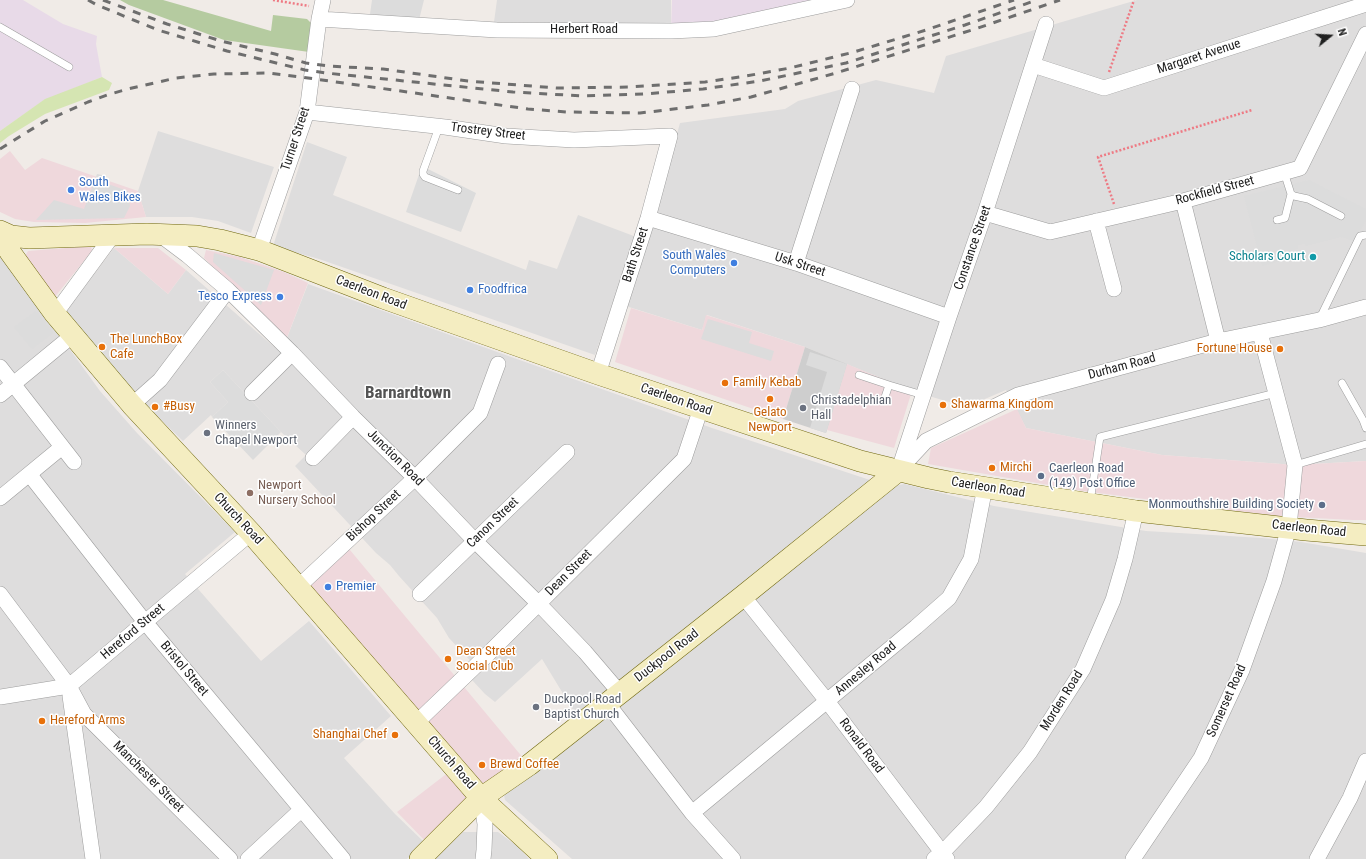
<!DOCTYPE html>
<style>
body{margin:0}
#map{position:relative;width:1366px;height:859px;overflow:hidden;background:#f0ebe7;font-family:"Roboto Condensed",sans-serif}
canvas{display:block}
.north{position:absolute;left:1310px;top:16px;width:40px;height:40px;-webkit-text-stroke:3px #fff;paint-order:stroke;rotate:72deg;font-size:11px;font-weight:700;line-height:16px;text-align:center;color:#202020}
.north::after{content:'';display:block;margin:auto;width:14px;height:18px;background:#202020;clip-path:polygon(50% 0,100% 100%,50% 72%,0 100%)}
</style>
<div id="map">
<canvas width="1366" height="859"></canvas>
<div class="north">N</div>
</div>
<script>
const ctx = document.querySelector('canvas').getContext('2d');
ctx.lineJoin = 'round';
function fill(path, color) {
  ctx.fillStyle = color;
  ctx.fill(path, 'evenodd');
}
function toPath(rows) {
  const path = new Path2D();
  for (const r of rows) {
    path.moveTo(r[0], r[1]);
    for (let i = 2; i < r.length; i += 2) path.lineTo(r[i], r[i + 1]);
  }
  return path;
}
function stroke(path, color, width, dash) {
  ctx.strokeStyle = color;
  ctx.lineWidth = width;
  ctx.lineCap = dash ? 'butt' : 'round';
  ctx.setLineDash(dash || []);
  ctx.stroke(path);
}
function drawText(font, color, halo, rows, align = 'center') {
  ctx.font = font + ' "Roboto Condensed",sans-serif';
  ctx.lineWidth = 3;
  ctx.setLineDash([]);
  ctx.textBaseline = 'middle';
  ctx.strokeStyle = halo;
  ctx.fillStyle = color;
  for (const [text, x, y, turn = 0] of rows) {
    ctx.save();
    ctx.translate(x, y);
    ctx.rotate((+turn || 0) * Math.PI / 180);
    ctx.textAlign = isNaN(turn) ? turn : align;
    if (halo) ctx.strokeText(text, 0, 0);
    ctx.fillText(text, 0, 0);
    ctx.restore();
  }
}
fill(toPath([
 [497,0,671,0,671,25,494,22],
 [1137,0,1366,0,1366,461,1295,465,1162,455,1026,428,1006,390,966,407,912,391,805,347,707,315,702,330,613,302,595,355,319,259,273,246,307,142,347,157,333,195,526,270,529,260,557,269,578,215,647,241,680,123,785,109,798,101,876,80,934,93,946,56],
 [158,131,274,167,251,233,218,221,192,217,146,217,138,191],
 [114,248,168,294,186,270,281,353,308,284,514,358,712,428,870,480,820,524,576,715,542,659,495,702,485,694,472,680,481,672,449,638,437,618,399,576,390,565,376,553,295,466,306,455,281,432,223,370,210,382,228,402,212,417,211,415,183,441,128,388,64,314],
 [0,256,55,329,100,391,137,433,235,532,185,574,261,661,309,621,391,716,344,758,395,814,424,842,407,859,0,859],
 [904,484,994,506,1115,526,1146,531,1262,538,1301,542,1366,553,1366,859,572,859,505,800,504,795,584,729,684,657,853,519,889,487],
 [463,832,498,832,517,846,529,859,435,859]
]), '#dedddd');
fill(toPath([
 [10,151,25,170,42,158,138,191,146,217,85,223,34,222,15,219,0,212,0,159],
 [91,246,92,251,54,298,24,258,28,251],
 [114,248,158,248,186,270,168,294],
 [206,250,240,257,284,272,308,283,286,340,204,258],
 [631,308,702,330,706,315,805,347,783,419,615,362],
 [847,364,912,391,894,448,827,430],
 [1017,409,1026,428,1162,455,1295,465,1366,461,1366,520,1353,520,1276,516,1191,505,1083,491,928,464,931,448],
 [345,544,529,765,431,847,397,812,454,768,298,587]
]), '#efd8dc');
fill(toPath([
 [0,0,23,0,63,24,97,36,96,44,102,77,43,101,0,131],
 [672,0,847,0,671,31]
]), '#e8dae8');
fill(toPath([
 [805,347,847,364,826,433,783,419]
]), '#cecece');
fill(toPath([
 [102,77,112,83,109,90,45,114,9,136,0,143,0,131,45,99]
]), '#d5e5b2');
fill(toPath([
 [120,0,163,0,271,31,273,15,307,19,311,23,309,52,224,40,129,5]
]), '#b5cba0');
fill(toPath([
 [372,0,424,0,419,20,370,14],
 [422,166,476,193,461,232,406,212],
 [97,174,106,176,105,183,128,191,130,206,124,218,36,220,54,200,84,209],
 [1309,180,1366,209,1366,220,1354,241,1341,237,1306,246,1305,244,1298,245,1298,249,1287,252,1289,259,1262,266,1244,196],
 [214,253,274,270,261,305,213,262],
 [36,311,53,333,32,349,14,327],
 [708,319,752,332,749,343,774,351,771,361,701,339],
 [810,352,847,364,826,433,810,428,827,372,806,365],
 [223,370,281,432,253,460,212,417,228,402,210,382]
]), '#dcdcdc');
const lane = toPath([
 [0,27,69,67],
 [439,127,423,171,423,174,425,177,458,190],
 [1284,172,1291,194,1294,196,1308,199,1341,216],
 [1277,220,1285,218,1291,194],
 [1320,318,1360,236,1366,235],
 [859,375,889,385],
 [1342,383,1363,420,1366,428],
 [884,400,889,385,923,395],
 [1295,465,1366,444],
 [1090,502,1100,437,1276,393]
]);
const street = toPath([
 [319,19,497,30,671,31,714,29,847,0],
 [1033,65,1104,88,1366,4],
 [307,112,445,127,506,136,574,140,670,136,648,218,598,374],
 [1183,201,1218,341],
 [985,213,1050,232,1183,201,1300,168,1366,34],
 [648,218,796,263,949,317],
 [1096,221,1114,289],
 [159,234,187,255,228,290,292,353,353,417,415,478,475,541,538,603,585,652,620,693],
 [259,250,307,112,319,19,323,0],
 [796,263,852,89],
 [55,314,113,235],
 [0,367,74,462],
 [252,393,292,353],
 [0,395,73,335],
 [132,405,160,380,228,290],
 [313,458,353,417],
 [900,466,949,317,985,213,1046,24],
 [898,471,926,441,1018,395,1218,341,1319,320,1366,307],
 [30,475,145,622,343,859],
 [0,498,62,447],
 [298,587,415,478,480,413,498,364],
 [0,594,69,686,84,714,230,859],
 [420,594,567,452],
 [743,596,827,701,947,859],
 [70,696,93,859],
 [0,697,69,686,251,533],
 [607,703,692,813,733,859],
 [416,723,486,656,684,459,701,408],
 [481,798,485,824,484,850,483,859],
 [692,813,916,627,949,598,971,559,985,487],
 [248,859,301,810],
 [934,859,943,852,986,807,1030,752,1083,669,1113,600,1125,559,1136,511],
 [1133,859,1201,758,1242,670,1274,581,1289,527,1295,465,1260,333],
 [1317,859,1350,798,1366,761]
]);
const secondary = toPath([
 [0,231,11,236,29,238,147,234,197,236,220,240,259,250,383,298,598,374,860,461,929,478,949,482,1136,511,1306,530,1366,535],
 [0,235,10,252,55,314,132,405,251,533,481,798,547,859],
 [420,859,481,798,529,765,743,596,898,471]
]);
stroke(lane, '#9d9d9d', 8);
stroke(street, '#9d9d9d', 16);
stroke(secondary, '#6f670f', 22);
stroke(toPath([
 [273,0,309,6],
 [1109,72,1134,0],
 [1114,204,1098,157,1252,110]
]), '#ee7a84', 2.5, [2, 2]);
stroke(lane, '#fff', 7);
stroke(street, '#fff', 15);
stroke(secondary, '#f4edc1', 21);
stroke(toPath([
 [88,0,97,5,158,30,227,51,305,70,326,73,513,92,583,96,645,94,703,89,760,81,846,63,965,25,1037,0],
 [103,0,167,24,221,41,275,54,306,63,328,66,383,69,468,81,557,88,630,87,705,82,746,76,790,68,854,52,926,30,1014,0],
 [0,149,45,121,88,102,107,95,128,89,176,78,214,74,269,73,301,77,528,109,566,112,640,113,708,105,751,97,836,73,978,28,1060,0]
]), '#6e6e6e', 3, [8, 8]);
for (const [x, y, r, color] of [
 [71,190,4,"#3f7fe0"],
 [1313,257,4,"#0f9aa8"],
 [734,263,4,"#3f7fe0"],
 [470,290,4,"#3f7fe0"],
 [280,297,4,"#3f7fe0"],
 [102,347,4,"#e8710a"],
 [1280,349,4,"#e8710a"],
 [725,383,4,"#e8710a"],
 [770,399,4,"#e8710a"],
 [943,405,4,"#e8710a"],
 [155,407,4,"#e8710a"],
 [803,408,4,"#6b7280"],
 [207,433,4,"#6b7280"],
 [992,468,4,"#e8710a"],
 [1041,476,4,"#5c6f8a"],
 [250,493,4,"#8d6e63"],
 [1322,505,4,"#5c6f8a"],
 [328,587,4,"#3f7fe0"],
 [448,659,4,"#e8710a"],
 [536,707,4,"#6b7280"],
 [42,721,4,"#e8710a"],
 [395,735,4,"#e8710a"],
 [482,765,4,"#e8710a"]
]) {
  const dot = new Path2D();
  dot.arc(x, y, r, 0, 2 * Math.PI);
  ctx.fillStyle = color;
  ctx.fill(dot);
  stroke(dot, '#fff', 1.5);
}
drawText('13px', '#202020', '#fff', [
 ["Herbert Road",584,30],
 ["Margaret Avenue",1199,57,-18],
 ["Trostrey Street",488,132,7],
 ["Turner Street",296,139,-72],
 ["Rockfield Street",1215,191,-15],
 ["Constance Street",973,248,-71],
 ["Bath Street",636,255,-72],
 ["Usk Street",800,265,18],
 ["Caerleon Road",371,293,21],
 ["Durham Road",1122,367,-15],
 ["Caerleon Road",676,400,19],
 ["Junction Road",395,458,45],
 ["Caerleon Road",988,488,9],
 ["Bishop Street",374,516,-43],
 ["Church Road",238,519,47],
 ["Canon Street",493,523,-44],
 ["Caerleon Road",1309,529,6],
 ["Dean Street",569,573,-45],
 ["Hereford Street",133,632,-40],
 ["Duckpool Road",667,656,-38],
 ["Bristol Street",184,669,50],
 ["Annesley Road",866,669,-40],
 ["Morden Road",1062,701,-58],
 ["Somerset Road",1227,701,-66],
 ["Ronald Road",861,746,53],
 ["Church Road",451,763,49],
 ["Manchester Street",148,777,45]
]);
drawText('13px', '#366cbe', '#fff', [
 ["South",79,183],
 ["Wales Bikes",79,198],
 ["South Wales",726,256,"right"],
 ["Computers",726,271,"right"],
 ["Foodfrica",478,290],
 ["Tesco Express",272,297,"right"],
 ["Premier",336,587]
], 'left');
drawText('13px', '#0d838f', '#fff', [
 ["Scholars Court",1305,257]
], 'right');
drawText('13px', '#c56008', '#fff', [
 ["The LunchBox",110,340],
 ["Cafe",110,355],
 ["Fortune House",1272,349,"right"],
 ["Family Kebab",733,383],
 ["Shawarma Kingdom",951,405],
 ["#Busy",163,407],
 ["Gelato",770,413,"center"],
 ["Newport",770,428,"center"],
 ["Mirchi",1000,468],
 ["Dean Street",456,652],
 ["Social Club",456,667],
 ["Hereford Arms",50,721],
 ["Shanghai Chef",387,735,"right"],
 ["Brewd Coffee",490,765]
], 'left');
drawText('13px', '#5b616d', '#fff', [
 ["Christadelphian",811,401],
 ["Hall",811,416],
 ["Winners",215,426],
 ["Chapel Newport",215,441],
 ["Duckpool Road",544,700],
 ["Baptist Church",544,715]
], 'left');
drawText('13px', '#4e5e75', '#fff', [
 ["Caerleon Road",1049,469],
 ["(149) Post Office",1049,484],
 ["Monmouthshire Building Society",1314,505,"right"]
], 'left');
drawText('13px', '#785e54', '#fff', [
 ["Newport",258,486],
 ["Nursery School",258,501]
], 'left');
drawText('bold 17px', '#535353', '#fff', [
 ["Barnardtown",408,394]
]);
</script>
